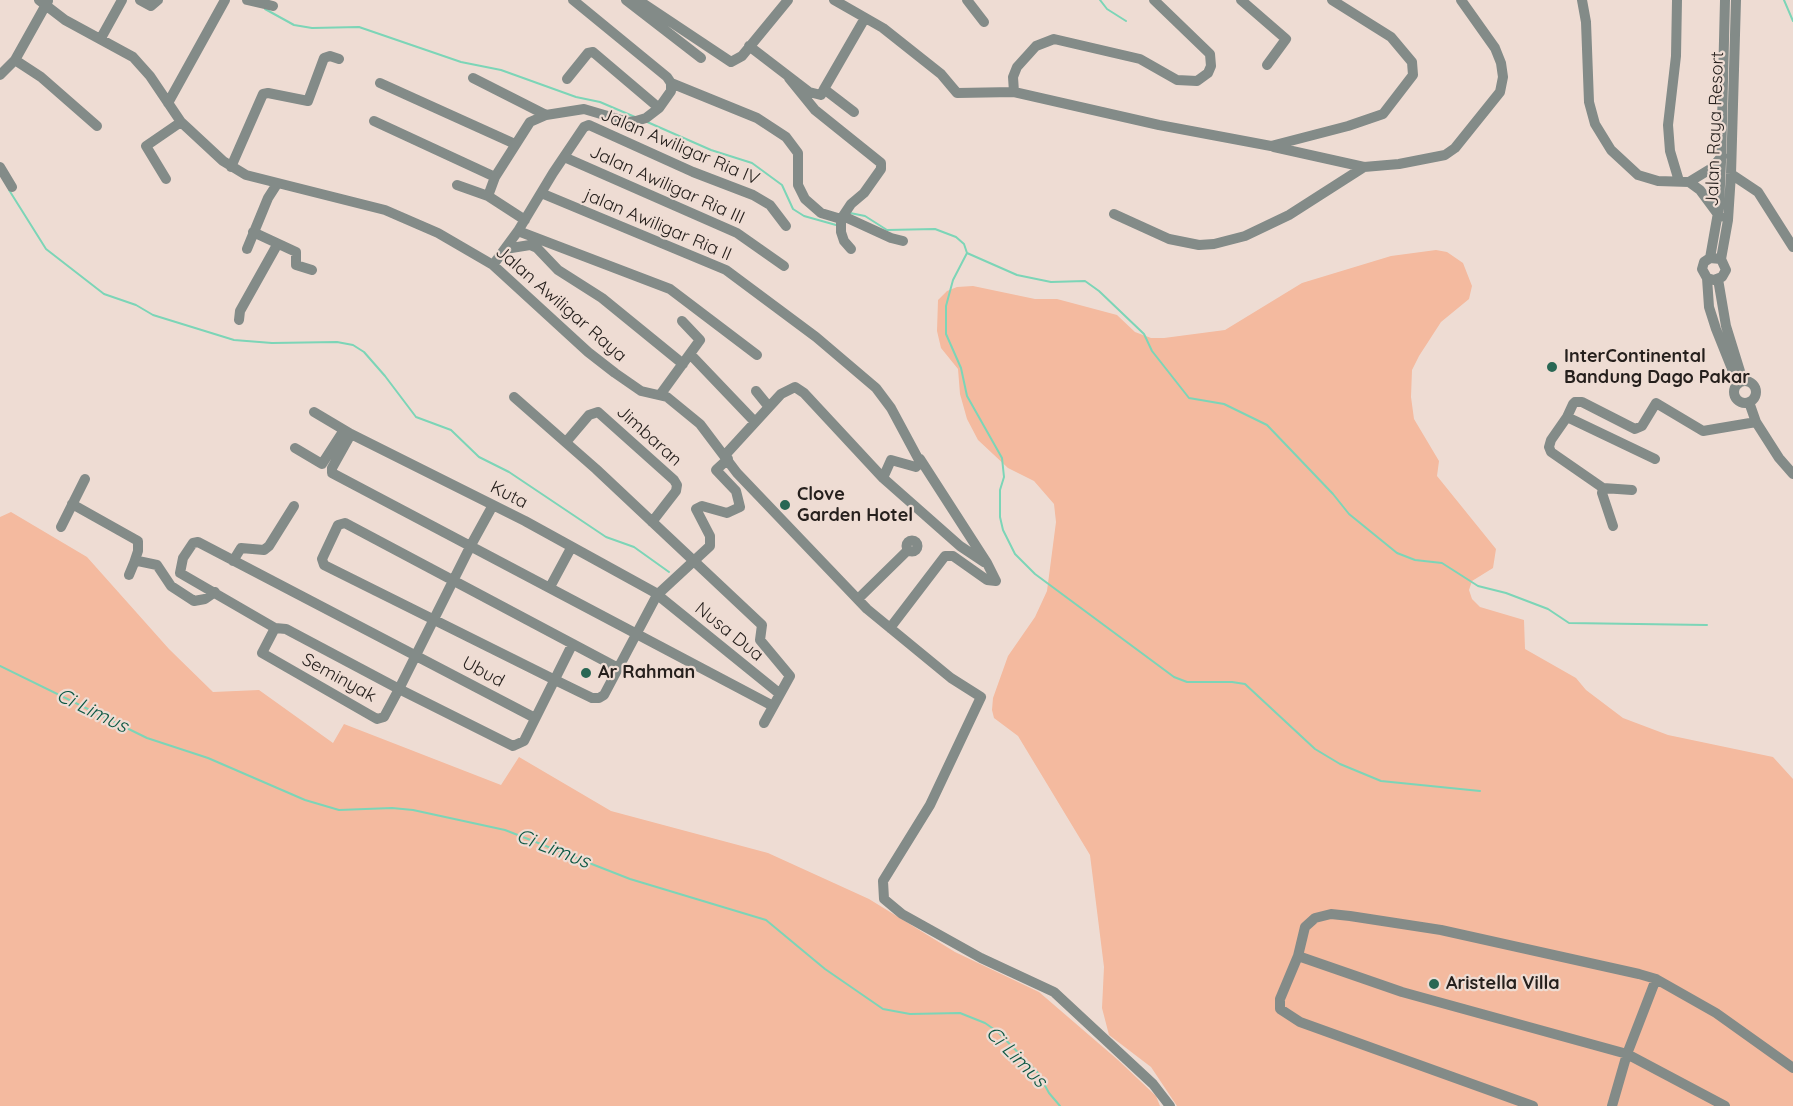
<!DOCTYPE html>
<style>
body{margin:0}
canvas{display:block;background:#eedcd3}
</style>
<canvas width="1793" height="1106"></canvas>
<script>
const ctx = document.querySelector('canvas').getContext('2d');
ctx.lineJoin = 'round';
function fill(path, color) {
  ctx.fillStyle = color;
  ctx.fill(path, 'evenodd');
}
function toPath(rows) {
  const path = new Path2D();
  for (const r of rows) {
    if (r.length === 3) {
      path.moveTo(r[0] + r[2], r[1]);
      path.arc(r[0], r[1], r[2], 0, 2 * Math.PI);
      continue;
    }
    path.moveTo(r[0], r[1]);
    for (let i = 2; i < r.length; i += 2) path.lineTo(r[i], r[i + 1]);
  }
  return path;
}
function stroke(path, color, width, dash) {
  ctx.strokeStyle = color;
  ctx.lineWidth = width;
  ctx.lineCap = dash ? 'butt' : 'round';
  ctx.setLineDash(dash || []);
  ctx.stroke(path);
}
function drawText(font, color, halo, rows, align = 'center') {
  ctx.font = font + ' Quicksand,sans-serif';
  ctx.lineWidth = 4.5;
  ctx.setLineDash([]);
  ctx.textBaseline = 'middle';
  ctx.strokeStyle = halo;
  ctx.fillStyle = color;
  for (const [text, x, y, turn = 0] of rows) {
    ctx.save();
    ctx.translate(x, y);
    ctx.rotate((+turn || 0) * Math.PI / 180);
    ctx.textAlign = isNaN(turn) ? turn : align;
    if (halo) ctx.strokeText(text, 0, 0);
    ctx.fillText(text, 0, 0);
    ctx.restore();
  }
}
fill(toPath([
 [1436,250,1447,252,1463,263,1472,286,1469,299,1441,322,1419,356,1412,370,1411,397,1414,419,1439,461,1437,476,1496,549,1493,568,1472,581,1469,590,1472,599,1480,607,1524,620,1525,649,1576,678,1586,690,1623,718,1668,735,1773,757,1793,779,1793,1106,1177,1106,1151,1067,1109,1035,1102,1008,1104,967,1090,855,1018,736,994,718,992,710,993,698,1008,656,1035,617,1047,591,1056,522,1054,504,1034,481,1008,468,978,440,967,419,960,394,958,369,941,348,937,331,938,300,947,291,957,287,973,286,1035,299,1057,299,1117,315,1135,332,1151,338,1164,338,1225,330,1302,283,1391,256],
 [11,512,87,557,169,649,213,692,259,690,333,743,344,724,501,785,519,757,611,811,768,853,869,899,955,952,1039,992,1118,1060,1156,1096,1160,1106,0,1106,0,517]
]), '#f4ba9f');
stroke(toPath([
 [1100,0,1107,9,1126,21],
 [1784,0,1793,21],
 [265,9,294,25,312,28,359,27,461,62,501,70,576,97,600,102,635,117],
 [645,121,711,150,752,163,782,185,793,209,804,216,836,225],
 [9,190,46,249,104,294,136,305,153,315,234,340,272,343,337,342,353,345,364,352,385,376,416,417,451,430,479,457,509,472,606,537,634,547,669,572],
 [850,213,865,216,887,230,935,229,956,237,964,244,967,253,953,280,946,306,946,334,961,368,967,396,1002,458,1004,477,1000,490,1000,517,1003,530,1015,554,1035,574,1174,677,1187,682,1232,682,1245,684,1315,749,1340,764,1381,781,1480,791],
 [967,253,1017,275,1051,282,1085,281,1099,291,1144,334,1152,351,1189,398,1224,404,1267,425,1333,494,1349,514,1397,553,1415,560,1442,563,1478,586,1506,593,1548,609,1569,623,1707,625],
 [0,666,147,738,208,758,305,800,339,810,392,808,413,810,505,830,630,879,766,920,825,969,883,1009,910,1014,960,1013,985,1023,998,1032,1038,1073,1049,1093,1060,1106]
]), '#7cd5b7', 2);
stroke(toPath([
 [39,0,65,20,133,57,150,76,181,122,223,161,246,175,385,210,438,233,493,265,588,352,615,373,641,391,667,397,700,424,737,473,867,609,951,678,981,697,930,805,883,881,884,899,902,914,981,958,1054,992,1153,1084,1170,1106],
 [140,0,151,6,158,0],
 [247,0,273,6],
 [626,0,701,58],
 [638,0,731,62,742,56,788,0],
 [834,0,883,28,941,74,957,93,1014,92,1159,125,1271,146,1348,126,1383,114,1413,75,1412,62,1391,37,1332,0],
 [967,0,984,22],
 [1241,0,1286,39,1267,65],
 [1582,0,1586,22,1589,102,1595,124,1611,150,1638,175,1658,181,1689,182,1712,168,1722,156],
 [1677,0,1676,56,1668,125,1670,151,1679,181],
 [101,38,122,0],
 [749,46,809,92,821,95,824,89],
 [15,60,41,77,97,126],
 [0,75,15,60,48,1],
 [473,78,546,115],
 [789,78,815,110,881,163,881,169,864,193,851,204,841,219,841,232,844,241,851,249],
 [567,79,588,53,593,52,659,108],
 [380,83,515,144],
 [671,83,757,118,786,137,798,153,798,185,805,199,821,213,841,219],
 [1014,92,1013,77,1017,67,1036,46,1054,39,1140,59,1177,80,1197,81,1208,73,1211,66,1210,54,1154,0],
 [168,103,225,0],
 [854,112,824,89,865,18],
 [374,121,495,177],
 [1274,147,1364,167,1399,164,1445,155,1455,148,1500,92,1503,77,1501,63,1495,48,1461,0],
 [564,157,737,233,784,266],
 [0,167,12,187],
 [231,167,263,94,268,93,308,101,324,58,330,56,339,59],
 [1731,174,1758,192,1793,247],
 [166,179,146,146,181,122],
 [1689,182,1700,190,1720,217],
 [457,185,488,196],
 [541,193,726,270,816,337,876,388,891,408,920,462,916,467,891,460,883,478,804,393,795,387,781,394,726,454],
 [1114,214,1169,239,1199,245,1214,244,1245,236,1289,215,1364,167],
 [843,216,891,238,903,241],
 [525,220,488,196,495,177,530,122,546,115,584,109,628,122,636,121,646,118,659,108,671,91,671,83,667,77,573,0],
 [518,231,670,289,757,355],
 [253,232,296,252,296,265,312,270],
 [247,249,268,198,277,184],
 [505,249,530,245,537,248,558,270,602,298,683,364],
 [1710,258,1719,207,1721,162,1725,0],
 [1721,259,1728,220,1731,174,1736,0],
 [493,265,518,231,553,173,584,127,589,125,693,172,753,195,770,205,786,226],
 [1707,278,1714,280,1722,277,1726,270,1721,259,1710,258,1704,262,1702,269,1707,278,1709,307,1716,329,1738,384],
 [1718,279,1726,326,1743,381],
 [239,320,240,311,277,245],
 [690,354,754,421],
 [1745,392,11],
 [756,391,769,407],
 [660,395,700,340,682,321],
 [514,397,596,469,762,625,760,640,790,676,764,723],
 [1749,402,1756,422,1779,458,1793,474],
 [314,412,351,434,525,521,654,592,780,694],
 [1567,417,1551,440,1549,447,1551,452,1603,488,1632,490],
 [351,434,332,468,332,473,773,706],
 [566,442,589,415,598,412,674,480,677,485,676,491,652,522],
 [295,448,322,464,344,430],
 [1655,459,1567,417,1573,404,1575,402,1582,402,1635,429,1642,426,1656,403,1703,431,1756,422],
 [883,478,960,546,984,562],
 [1603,488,1602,493,1613,526],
 [72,504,138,541,138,551,134,563],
 [493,505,471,545,399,689,384,717,377,719,262,653,275,628,286,629,399,689,513,746,524,741,572,645],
 [61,527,85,479],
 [912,546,5.5],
 [233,561,241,548,264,550,269,546,294,506],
 [129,575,134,563,138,561,157,565,171,586,194,601,205,599,215,592],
 [550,587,571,548],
 [858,599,908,550],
 [275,628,180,573,183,558,193,543,198,542,535,718],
 [890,628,945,556,953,556,987,580,996,581,987,563,920,459],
 [618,668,345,523,338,525,322,559,324,565,553,679,592,698,599,698,604,695,657,595,710,546,710,536,696,509,702,506,727,513,740,507,736,491,716,470,728,459],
 [1298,956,1402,992,1627,1054,1725,1106],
 [1533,1106,1300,1022,1280,1009,1280,999,1298,956,1305,927,1315,918,1331,914,1350,916,1441,930,1639,974,1656,979,1716,1013,1793,1068],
 [1612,1106,1627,1054,1656,979]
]), '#838b88', 10);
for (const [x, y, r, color] of [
 [1552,367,6,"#296754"],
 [785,505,6,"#296754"],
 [586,673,6,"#296754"],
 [1434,984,6,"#296754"]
]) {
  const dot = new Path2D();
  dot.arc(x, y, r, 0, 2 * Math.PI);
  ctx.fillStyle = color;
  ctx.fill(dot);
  stroke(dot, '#eedcd3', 2);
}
drawText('18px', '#26201d', '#eedcd3', [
 ["Jalan Raya Resort",1715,129,-88],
 ["Jalan Awiligar Ria IV",680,147,23],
 ["Jalan Awiligar Ria III",667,185,24],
 ["jalan Awiligar Ria II",658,225,23],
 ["Jalan Awiligar Raya",561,304,41],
 ["Jimbaran",649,436,42],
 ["Kuta",509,495,27],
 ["Nusa Dua",729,632,39],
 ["Ubud",483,672,28],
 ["Seminyak",339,678,29]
]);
drawText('bold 18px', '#26201d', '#eedcd3', [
 ["InterContinental",1564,357],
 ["Bandung Dago Pakar",1564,378],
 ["Clove",797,495],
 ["Garden Hotel",797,516],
 ["Ar Rahman",598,673],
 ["Aristella Villa",1446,984]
], 'left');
drawText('italic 20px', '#0b5743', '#eedcd3', [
 ["Ci Limus",92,711,26],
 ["Ci Limus",553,849,21],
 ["Ci Limus",1016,1057,45]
]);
</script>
